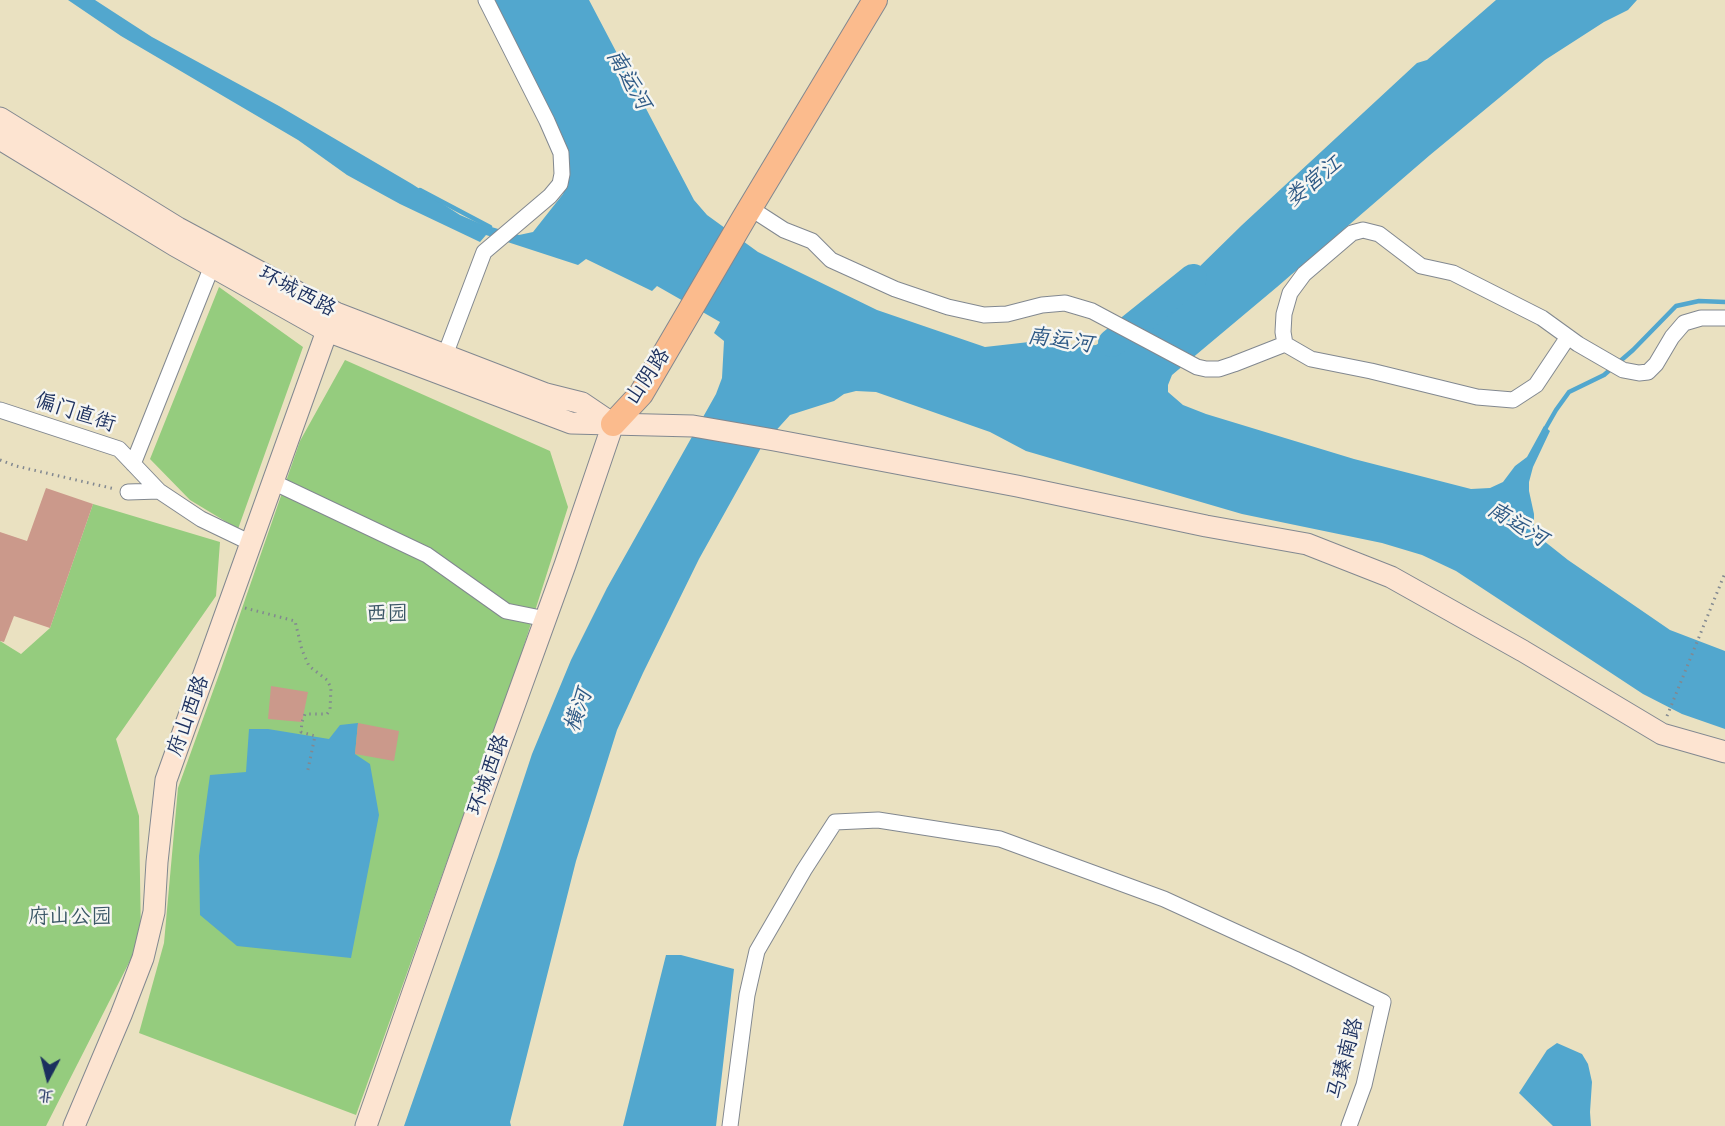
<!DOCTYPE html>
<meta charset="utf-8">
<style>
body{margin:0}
#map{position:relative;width:1725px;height:1126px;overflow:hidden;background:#eae1c1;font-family:Itim,"LXGW WenKai TC",sans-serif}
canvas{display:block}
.north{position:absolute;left:18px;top:1048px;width:60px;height:60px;-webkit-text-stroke:4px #f6f6f2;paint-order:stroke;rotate:187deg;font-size:16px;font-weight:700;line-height:24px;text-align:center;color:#1b2f5e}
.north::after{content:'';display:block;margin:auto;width:21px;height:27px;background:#1b2f5e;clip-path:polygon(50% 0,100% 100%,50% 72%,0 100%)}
</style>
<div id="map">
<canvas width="1725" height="1126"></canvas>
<div class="north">北</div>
</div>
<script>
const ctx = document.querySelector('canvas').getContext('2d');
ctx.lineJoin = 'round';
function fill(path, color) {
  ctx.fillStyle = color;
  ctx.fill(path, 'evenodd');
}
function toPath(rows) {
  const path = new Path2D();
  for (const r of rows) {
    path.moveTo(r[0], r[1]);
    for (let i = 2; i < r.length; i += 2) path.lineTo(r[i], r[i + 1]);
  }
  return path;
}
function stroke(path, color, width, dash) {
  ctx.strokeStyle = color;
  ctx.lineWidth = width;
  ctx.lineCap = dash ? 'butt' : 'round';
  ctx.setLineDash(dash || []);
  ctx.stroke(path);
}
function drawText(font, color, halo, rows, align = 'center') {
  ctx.font = font + ' Itim,"LXGW WenKai TC",sans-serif';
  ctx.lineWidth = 5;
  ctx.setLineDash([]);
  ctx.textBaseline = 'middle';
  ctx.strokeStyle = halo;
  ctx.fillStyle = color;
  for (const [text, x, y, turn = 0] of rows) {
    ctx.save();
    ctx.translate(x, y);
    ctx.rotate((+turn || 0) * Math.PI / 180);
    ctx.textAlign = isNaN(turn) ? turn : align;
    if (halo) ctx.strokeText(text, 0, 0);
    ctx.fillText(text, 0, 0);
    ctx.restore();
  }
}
fill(toPath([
 [219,287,303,347,238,529,190,500,150,459],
 [345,360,550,451,568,507,521,655,356,1115,139,1033,164,943,178,788,221,669,300,441],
 [93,504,220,542,216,596,116,739,139,816,141,939,46,1126,0,1126,0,641,21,654,50,628]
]), '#95cc7e');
fill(toPath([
 [68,0,95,0,152,37,279,106,412,184,460,215,481,224,519,235,533,232,563,194,568,179,492,0,589,0,694,200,707,215,758,252,877,310,985,347,1038,341,1082,346,1096,345,1136,317,1144,321,1242,225,1417,63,1427,60,1496,0,1637,0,1628,10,1604,22,1545,60,1430,155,1277,287,1172,375,1168,385,1168,392,1183,405,1206,414,1354,459,1471,489,1490,488,1503,482,1515,466,1527,457,1544,426,1550,431,1533,467,1529,482,1529,491,1534,514,1534,533,1568,560,1670,630,1725,651,1725,729,1682,714,1643,694,1456,571,1422,555,1382,543,1242,514,1026,451,990,432,876,392,856,391,844,394,834,401,790,415,762,446,699,559,643,673,617,730,576,861,510,1122,511,1126,404,1126,498,857,532,754,571,660,607,588,716,394,722,378,724,341,714,333,720,322,657,286,652,291,586,259,578,265,486,235,480,242,400,204,347,175,298,140,121,36],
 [358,723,355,754,370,764,379,815,351,958,237,946,200,915,199,856,210,775,246,772,249,729,268,729,329,739,340,725],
 [666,955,681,955,734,969,716,1126,623,1126],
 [1557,1043,1582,1054,1588,1064,1592,1082,1590,1112,1591,1126,1553,1126,1519,1093,1547,1050]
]), '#52a7ce');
stroke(toPath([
 [420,190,490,227],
 [1544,431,1556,410,1569,392,1604,375,1633,350,1676,306,1699,301,1725,302]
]), '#52a7ce', 4.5);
stroke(toPath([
 [1112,343,1193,278]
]), '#52a7ce', 28);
fill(toPath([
 [46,488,93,504,50,628,14,616,4,642,0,641,0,532,27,541],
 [271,686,308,692,302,722,268,719],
 [358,723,399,731,394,761,355,754]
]), '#cb998b');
const street = toPath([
 [750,208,784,230,812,241,831,260,895,289,948,307,984,315,1007,314,1042,305,1065,303,1092,311,1197,367,1206,369,1219,369,1234,364,1285,344,1311,359,1371,371,1477,397,1513,400,1536,385,1568,337],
 [1285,344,1283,332,1284,314,1290,293,1304,274,1352,233,1363,230,1379,234,1421,266,1453,273,1542,318,1578,344,1623,370,1639,373,1648,372,1656,364,1672,337,1684,323,1701,318,1725,318],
 [445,355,484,252,550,196,560,184,562,174,561,153,547,121,486,0],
 [0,410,119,449,159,491,201,519,251,543],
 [133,464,212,266],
 [273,482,427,555,506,611,546,619],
 [128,492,159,491],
 [730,1126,747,995,757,951,804,870,835,822,878,820,1000,839,1164,899,1295,959,1383,1002,1364,1085,1349,1126]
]);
const secondary = toPath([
 [0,118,178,228,336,313,546,394,582,403,613,424],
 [0,139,174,245,327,331,571,423,693,426,774,440,1017,486,1206,526,1307,544,1391,577,1523,651,1662,734,1725,752],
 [74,1126,121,1015,143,958,154,912,157,862,166,780,327,331,336,313],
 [366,1126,493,764,565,565,613,424]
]);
const primary = toPath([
 [613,424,641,394,744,218,875,0]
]);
stroke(street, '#828890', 17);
stroke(secondary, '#828890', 23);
stroke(primary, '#828890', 26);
stroke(toPath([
 [0,460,16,466,115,489],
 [245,608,295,621,302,650,309,666,327,680,331,688,330,710,327,714,305,714,302,722,301,732,315,736,307,774],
 [1667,716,1725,573]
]), '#828890', 3, [1.5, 4.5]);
stroke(street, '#fff', 15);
stroke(secondary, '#fde4d1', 21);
stroke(primary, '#fbbb8d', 24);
drawText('21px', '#1b2f5e', '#f6f6f2', [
 ["环城西路",297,292,28],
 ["山阴路",648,377,-56],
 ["偏门直街",75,413,18],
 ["府山西路",189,716,-70],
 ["环城西路",489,775,-70],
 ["马臻南路",1346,1059,-75]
]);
drawText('21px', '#3a5666', '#f6f6f2', [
 ["西园",387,615],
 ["府山公园",70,918]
]);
drawText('italic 22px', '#2e5985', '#f6f6f2', [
 ["南运河",628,80,60],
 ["娄宫江",1314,182,-39],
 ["南运河",1060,341,8],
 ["南运河",1517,525,31],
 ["横河",579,711,-71]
]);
</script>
